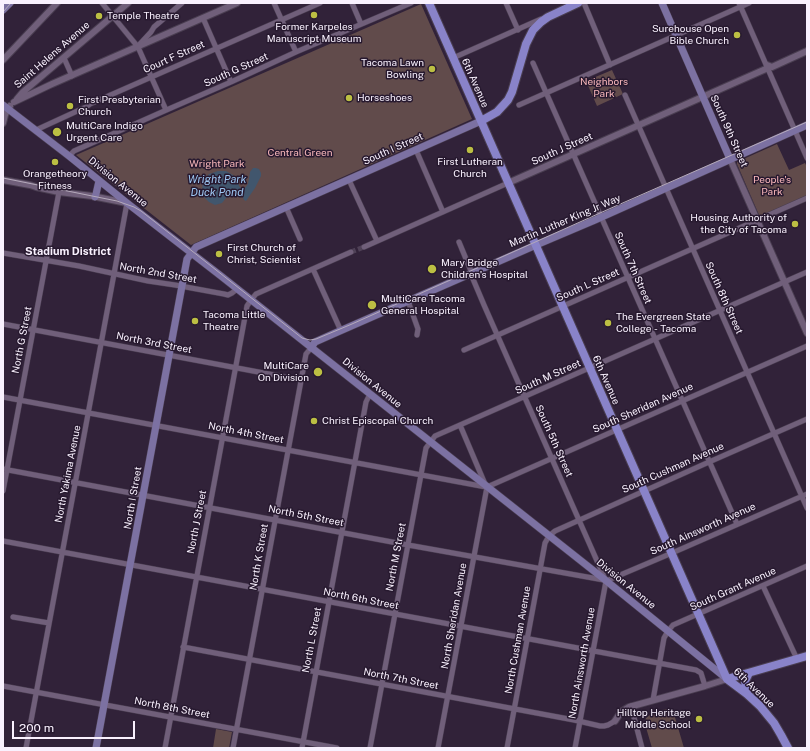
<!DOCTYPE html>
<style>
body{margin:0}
#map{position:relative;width:810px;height:751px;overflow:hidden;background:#312239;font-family:"Public Sans",sans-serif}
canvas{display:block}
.frame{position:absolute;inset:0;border:4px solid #f9f1fe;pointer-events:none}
.scale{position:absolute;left:12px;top:721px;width:123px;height:18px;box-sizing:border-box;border:2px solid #f9f1fe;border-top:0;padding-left:5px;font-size:12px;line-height:14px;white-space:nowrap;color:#f9f1fe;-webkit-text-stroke:3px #27192f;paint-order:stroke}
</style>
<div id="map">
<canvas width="810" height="751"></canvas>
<div class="frame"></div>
<div class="scale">200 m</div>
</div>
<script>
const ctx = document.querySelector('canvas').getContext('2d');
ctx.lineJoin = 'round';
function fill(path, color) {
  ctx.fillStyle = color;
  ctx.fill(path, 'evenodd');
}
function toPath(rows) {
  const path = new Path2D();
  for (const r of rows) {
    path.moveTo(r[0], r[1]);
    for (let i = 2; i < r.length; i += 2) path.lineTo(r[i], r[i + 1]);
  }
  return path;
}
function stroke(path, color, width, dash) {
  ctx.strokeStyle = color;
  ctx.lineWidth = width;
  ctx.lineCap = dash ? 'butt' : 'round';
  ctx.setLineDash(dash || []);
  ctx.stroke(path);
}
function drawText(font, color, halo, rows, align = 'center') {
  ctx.font = font + ' "Public Sans",sans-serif';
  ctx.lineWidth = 3;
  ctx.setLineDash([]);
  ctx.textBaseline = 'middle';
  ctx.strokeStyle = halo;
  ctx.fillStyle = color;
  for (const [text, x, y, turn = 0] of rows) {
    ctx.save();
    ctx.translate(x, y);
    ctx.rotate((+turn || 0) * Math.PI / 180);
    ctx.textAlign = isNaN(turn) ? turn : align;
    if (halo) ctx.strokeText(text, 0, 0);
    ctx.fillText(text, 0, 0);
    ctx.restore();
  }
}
fill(toPath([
 [421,4,472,119,191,245,76,155],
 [612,70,623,94,597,106,586,81],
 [777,144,789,170,805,163,807,167,807,196,762,216,759,215,737,164,737,162,739,161],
 [666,709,671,711,674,714,684,748,652,748,645,724,646,718,651,714],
 [216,729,232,732,229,748,213,748]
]), '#614b4b');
fill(toPath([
 [253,168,256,168,259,169,261,173,261,176,255,188,246,201,244,200,241,192,240,191,236,191,230,193,222,203,215,205,209,202,204,197,202,192,203,181,209,174,218,171,226,171,233,175,238,181,239,186,242,189,245,188,248,184,250,172]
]), '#41566d');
stroke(toPath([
 [351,252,364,247]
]), '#4f4157', 5, [5, 2.5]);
const minor = toPath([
 [102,3,138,47,166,110],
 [274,3,296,52],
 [352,3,361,24],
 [506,3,518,30],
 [584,3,610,65],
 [739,3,807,158],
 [203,18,231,82],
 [138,46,151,32,154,27,182,3],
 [64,58,72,76],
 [453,58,541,19],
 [533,63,737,524],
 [625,95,807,508],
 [519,105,749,3],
 [36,130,86,107,90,104,320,3],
 [416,150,443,212],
 [69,156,74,151,171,108,231,82,296,52,411,3],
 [349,180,377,241],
 [286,207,300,239],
 [459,242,471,271,473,279,484,305,605,579],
 [364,247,508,183],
 [3,253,79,266,148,281,175,285,224,294,228,295,232,293,237,289],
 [313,269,341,331],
 [408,301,418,329,417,335],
 [3,324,301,380],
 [464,350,807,198],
 [3,397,486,487],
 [460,425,485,484],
 [3,469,408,545,604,580],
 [487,487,807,346],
 [3,491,59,192],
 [3,541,696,670,701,673,705,686],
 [606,581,672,553,807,494],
 [763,586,797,659],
 [13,617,49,623],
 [183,647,574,720,600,726,604,726,608,725,615,721],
 [3,686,337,748],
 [653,700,664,638,668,631,673,625,807,566],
 [631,706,642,748],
 [26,748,114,274,127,203],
 [165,748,247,306,251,300,256,294,351,252],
 [233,748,306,354,311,348],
 [302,748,366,402,370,394],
 [370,748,426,448,435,436,807,272],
 [438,748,487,487],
 [507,748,545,543,549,536,555,531,709,462,807,419],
 [575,748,606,581]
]);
const tertiary = toPath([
 [3,60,57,3],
 [767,65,772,67,807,51],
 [17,99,23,92,128,3],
 [14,102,52,84,237,3],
 [3,123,5,115,8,109,10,106],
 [730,159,807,333],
 [3,180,30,185,36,187,59,192,92,196,127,203],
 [508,183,768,68],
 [615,721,621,712,629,707,705,686,727,679]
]);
const secondary = toPath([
 [662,3,730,159],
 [3,10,10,3],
 [3,105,69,156,127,203,221,276,604,579,727,679],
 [95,197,96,194,99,181],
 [311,348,315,342,333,334,536,245,595,220,807,125],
 [96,748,187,259,196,247,481,121]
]);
const primary = toPath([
 [429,3,727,679,747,694,760,706,774,723,781,735,788,748],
 [481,121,497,112,508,100,512,92,526,44,533,30,541,22,548,17,578,3],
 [727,679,807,656],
 [747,694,745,681,749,673]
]);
stroke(minor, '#4a3e51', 6);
stroke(tertiary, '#4a3e51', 8);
stroke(secondary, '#4a3e51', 8);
stroke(primary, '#4a3e51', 10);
stroke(minor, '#705f7a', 5);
stroke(tertiary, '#705f7a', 6);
stroke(secondary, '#7c71a2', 7);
stroke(primary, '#8983c9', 8);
stroke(toPath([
 [3,12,11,3],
 [3,178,117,201,134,207,141,211,187,247,302,338,310,340,316,339,352,324,609,209,807,122]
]), '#b5aabb', 1);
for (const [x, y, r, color] of [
 [314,15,4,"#bcbf43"],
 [99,16,4,"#bcbf43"],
 [737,35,4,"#bcbf43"],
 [432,69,4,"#bcbf43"],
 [349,98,4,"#bcbf43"],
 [70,106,4,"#bcbf43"],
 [57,132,5,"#bcbf43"],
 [470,150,4,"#bcbf43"],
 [55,162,4,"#bcbf43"],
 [795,224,4,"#bcbf43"],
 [219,254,4,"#bcbf43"],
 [432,269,5,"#bcbf43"],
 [372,305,5,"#bcbf43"],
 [195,321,4,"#bcbf43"],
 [608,323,4,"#bcbf43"],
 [318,372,5,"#bcbf43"],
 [314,421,4,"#bcbf43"],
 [699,719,4,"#bcbf43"]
]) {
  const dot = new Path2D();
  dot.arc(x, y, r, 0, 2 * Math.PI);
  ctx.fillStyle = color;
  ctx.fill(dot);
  stroke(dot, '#27192f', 1.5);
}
drawText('10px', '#f9f1fe', '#27192f', [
 ["Temple Theatre",107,16],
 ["Former Karpeles",314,27,"center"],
 ["Manuscript Museum",314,39,"center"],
 ["Surehouse Open",729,29,"right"],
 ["Bible Church",729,41,"right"],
 ["Tacoma Lawn",424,63,"right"],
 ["Bowling",424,75,"right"],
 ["Horseshoes",357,98],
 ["First Presbyterian",78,100],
 ["Church",78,112],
 ["MultiCare Indigo",66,126],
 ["Urgent Care",66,138],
 ["First Lutheran",470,162,"center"],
 ["Church",470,174,"center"],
 ["Orangetheory",55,174,"center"],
 ["Fitness",55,186,"center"],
 ["Housing Authority of",787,218,"right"],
 ["the City of Tacoma",787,230,"right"],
 ["First Church of",227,248],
 ["Christ, Scientist",227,260],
 ["Mary Bridge",441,263],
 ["Children's Hospital",441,275],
 ["MultiCare Tacoma",381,299],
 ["General Hospital",381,311],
 ["Tacoma Little",203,315],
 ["Theatre",203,327],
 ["The Evergreen State",616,317],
 ["College - Tacoma",616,329],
 ["MultiCare",309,366,"right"],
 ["On Division",309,378,"right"],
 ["Christ Episcopal Church",322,421],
 ["Hilltop Heritage",691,713,"right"],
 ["Middle School",691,725,"right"]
], 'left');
drawText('10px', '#f9f1fe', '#27192f', [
 ["Saint Helens Avenue",52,55,-41],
 ["Court F Street",174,57,-24],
 ["South G Street",236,70,-24],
 ["6th Avenue",475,83,66],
 ["South 9th Street",729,131,66],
 ["South I Street",393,149,-24],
 ["South J Street",562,149,-24],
 ["Division Avenue",118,182,39],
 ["Martin Luther King Jr Way",565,221,-23],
 ["South 7th Street",633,268,66],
 ["North 2nd Street",158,273,10],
 ["South L Street",588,285,-24],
 ["South 8th Street",724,298,66],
 ["North G Street",22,340,-79],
 ["North 3rd Street",154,343,11],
 ["South M Street",548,377,-24],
 ["6th Avenue",606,380,66],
 ["Division Avenue",372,383,39],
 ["South Sheridan Avenue",643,408,-24],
 ["North 4th Street",246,433,11],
 ["South 5th Street",554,441,66],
 ["South Cushman Avenue",673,468,-24],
 ["North Yakima Avenue",68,474,-79],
 ["North I Street",133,498,-80],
 ["North 5th Street",306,516,11],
 ["North J Street",197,522,-79],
 ["South Ainsworth Avenue",703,529,-24],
 ["North K Street",259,557,-80],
 ["North M Street",396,557,-79],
 ["Division Avenue",626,584,39],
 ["South Grant Avenue",733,589,-24],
 ["North 6th Street",361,599,11],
 ["North Sheridan Avenue",454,616,-80],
 ["North L Street",312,640,-79],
 ["North Cushman Avenue",518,640,-80],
 ["North Ainsworth Avenue",582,663,-80],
 ["North 7th Street",401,679,11],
 ["6th Avenue",754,688,44],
 ["North 8th Street",172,708,11]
]);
drawText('10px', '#f9b8bb', '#27192f', [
 ["Neighbors",604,82],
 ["Park",604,94],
 ["Central Green",300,153],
 ["Wright Park",217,164],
 ["People's",772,180],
 ["Park",772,192]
]);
drawText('italic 11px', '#9ec7f2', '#27192f', [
 ["Wright Park",217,180],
 ["Duck Pond",217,193]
]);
drawText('bold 11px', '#f9f1fe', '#27192f', [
 ["Stadium District",68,252]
]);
</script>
